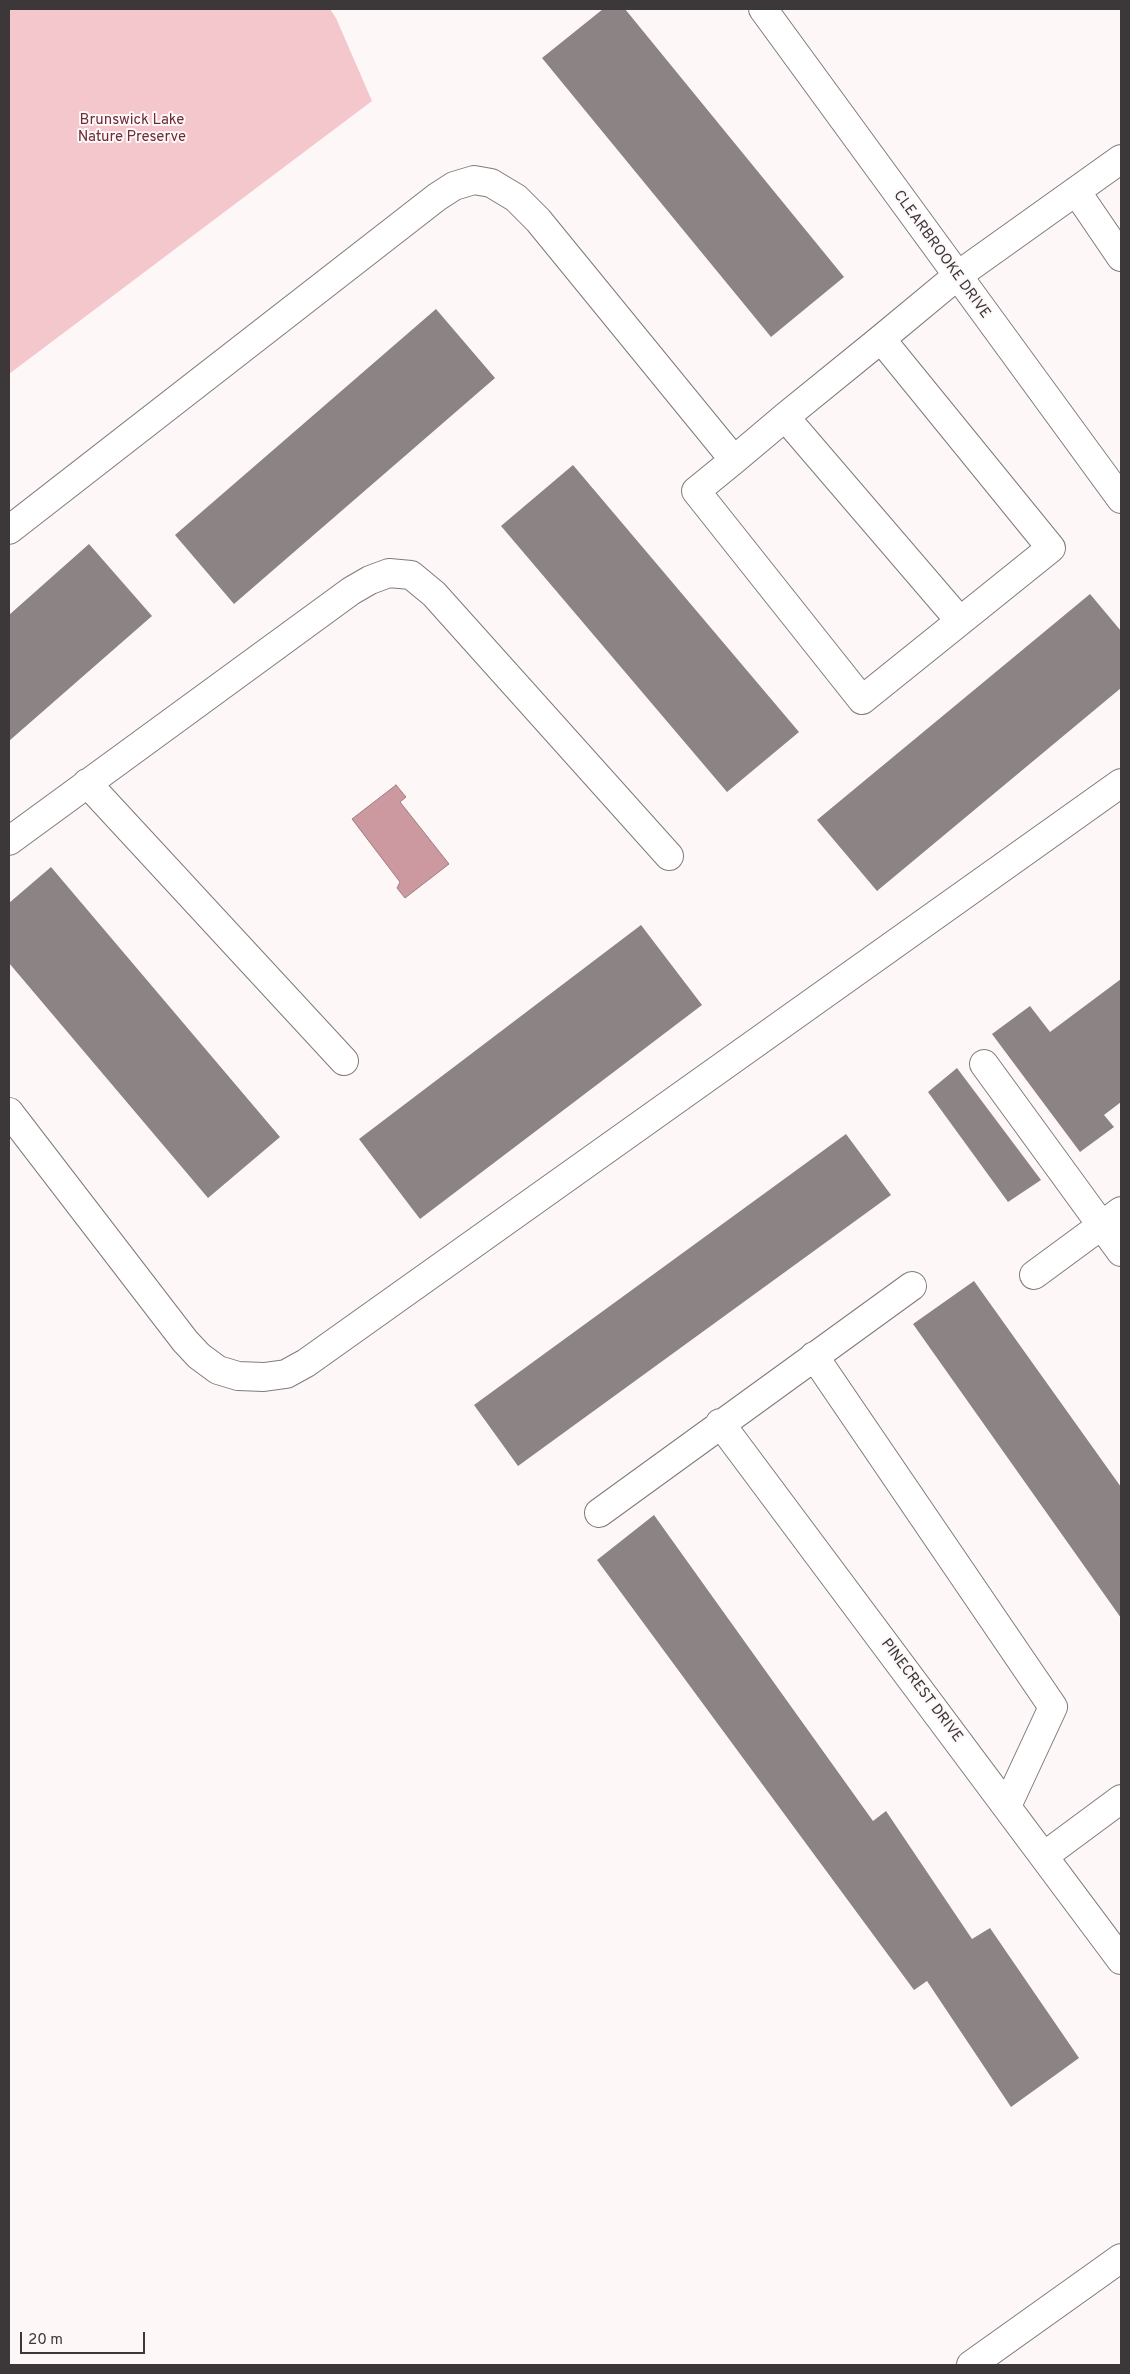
<!DOCTYPE html>
<style>
body{margin:0}
#map{position:relative;width:1130px;height:2374px;overflow:hidden;background:#fef7f8;font-family:Overpass,sans-serif}
canvas{display:block}
.frame{position:absolute;inset:0;border:10px solid #3c3839;pointer-events:none}
.scale{position:absolute;left:20px;top:2332px;width:125px;height:22px;box-sizing:border-box;border:2px solid #3c3839;border-top:0;padding-left:6px;font-size:15px;line-height:18px;white-space:nowrap;color:#3c3839;-webkit-text-stroke:4px #fef7f8;paint-order:stroke}
</style>
<div id="map">
<canvas width="1130" height="2374"></canvas>
<div class="frame"></div>
<div class="scale">20 m</div>
</div>
<script>
const ctx = document.querySelector('canvas').getContext('2d');
ctx.lineJoin = 'round';
function fill(path, color) {
  ctx.fillStyle = color;
  ctx.fill(path, 'evenodd');
}
function toPath(rows) {
  const path = new Path2D();
  for (const r of rows) {
    path.moveTo(r[0], r[1]);
    for (let i = 2; i < r.length; i += 2) path.lineTo(r[i], r[i + 1]);
  }
  return path;
}
function stroke(path, color, width, dash) {
  ctx.strokeStyle = color;
  ctx.lineWidth = width;
  ctx.lineCap = dash ? 'butt' : 'round';
  ctx.setLineDash(dash || []);
  ctx.stroke(path);
}
function drawText(font, color, halo, rows, align = 'center') {
  ctx.font = font + ' Overpass,sans-serif';
  ctx.lineWidth = 4;
  ctx.setLineDash([]);
  ctx.textBaseline = 'middle';
  ctx.strokeStyle = halo;
  ctx.fillStyle = color;
  for (const [text, x, y, turn = 0] of rows) {
    ctx.save();
    ctx.translate(x, y);
    ctx.rotate((+turn || 0) * Math.PI / 180);
    ctx.textAlign = isNaN(turn) ? turn : align;
    if (halo) ctx.strokeText(text, 0, 0);
    ctx.fillText(text, 0, 0);
    ctx.restore();
  }
}
fill(toPath([
 [9,9,330,9,336,18,372,101,9,374]
]), '#f4c7cc');
const water = toPath([
 [396,785,406,797,400,802,449,864,405,898,397,888,400,882,352,819,396,785]
]);
fill(water, '#cb999f');
stroke(water, '#a07c80', 1);
fill(toPath([
 [603,9,625,9,844,277,771,337,542,58],
 [436,309,495,378,234,604,175,535],
 [573,465,799,732,727,792,501,526],
 [89,544,152,616,9,741,9,615],
 [1090,594,1121,631,1121,688,877,891,817,820],
 [51,867,280,1137,208,1198,9,963,9,903],
 [641,925,702,1005,420,1219,359,1139],
 [1121,979,1121,1102,1104,1115,1114,1127,1080,1152,992,1034,1030,1006,1050,1032],
 [957,1068,1041,1180,1008,1202,928,1092],
 [846,1134,891,1195,518,1466,474,1405],
 [974,1281,1121,1487,1121,1618,913,1324],
 [654,1515,873,1821,886,1811,972,1939,990,1928,1079,2058,1011,2107,927,1981,914,1990,597,1560]
]), '#8b8384');
const minor = toPath([
 [763,9,1121,499],
 [1076,191,1121,257],
 [881,339,1051,548,862,700,696,491,734,460,785,417,881,339,957,276,1121,159],
 [785,417,960,621],
 [9,530,437,197,454,186,474,180,491,183,516,198,538,220,734,460],
 [87,783,344,1061],
 [9,841,351,591,370,580,389,573,411,575,434,594,669,856],
 [984,1064,1121,1252],
 [9,1112,185,1341,199,1356,218,1370,238,1376,264,1377,286,1374,306,1363,1121,783],
 [1034,1275,1121,1211],
 [814,1356,1053,1707,1007,1806],
 [720,1423,1121,1960],
 [599,1513,912,1286],
 [1044,1856,1121,1799],
 [971,2365,1121,2258]
]);
stroke(minor, '#81797a', 30);
stroke(minor, '#fff', 28);
drawText('15px', '#6c2d39', '#fef7f8', [
 ["Brunswick Lake",132,121],
 ["Nature Preserve",132,138]
]);
drawText('15px', '#3c3839', '#fef7f8', [
 ["CLEARBROOKE DRIVE",941,255,54],
 ["PINECREST DRIVE",921,1691,53]
]);
</script>
